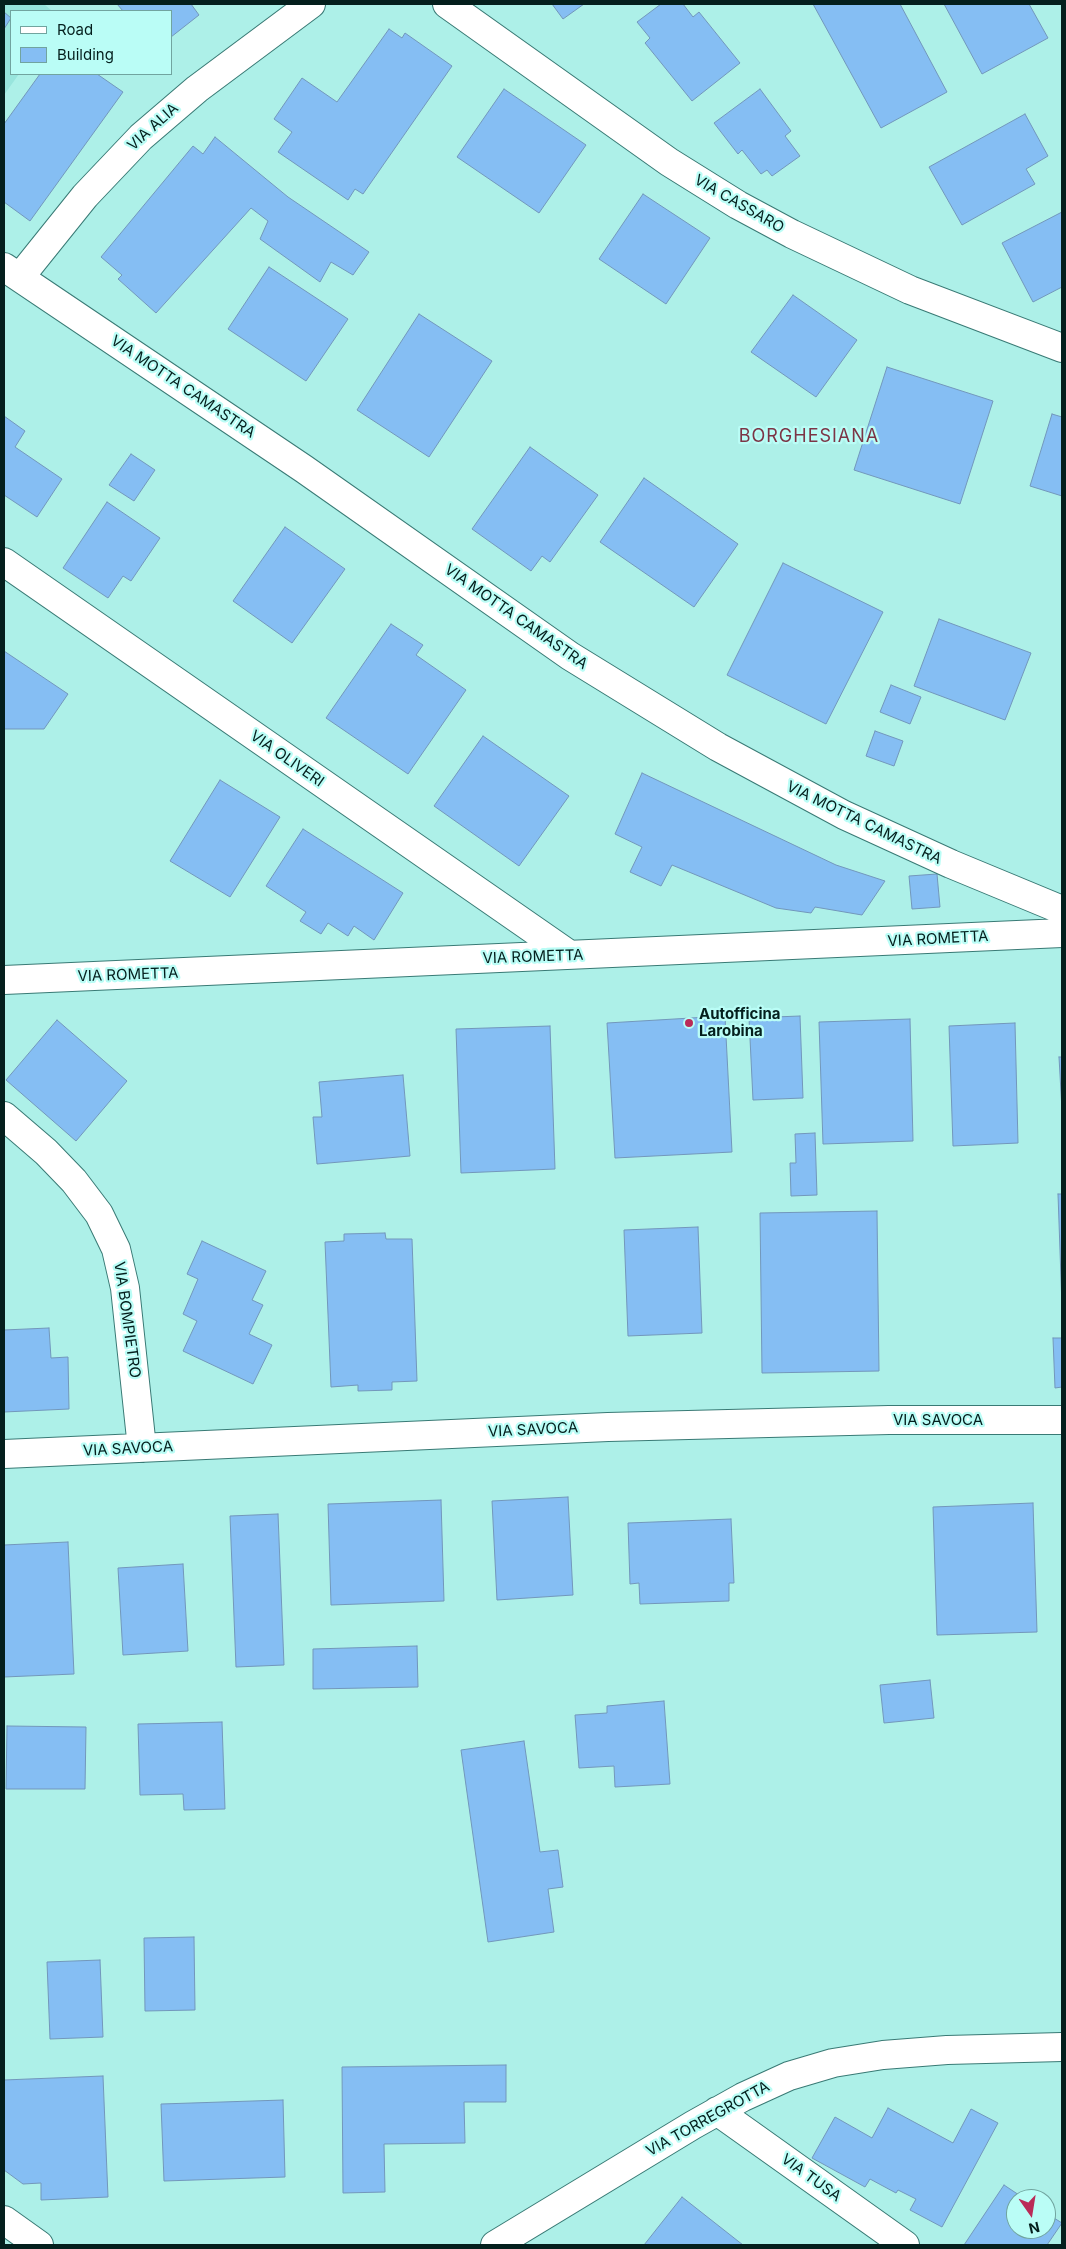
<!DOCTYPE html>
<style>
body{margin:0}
#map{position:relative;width:1066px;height:2249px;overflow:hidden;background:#adf0e8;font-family:Inter,sans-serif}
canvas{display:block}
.frame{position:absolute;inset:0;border:5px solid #041f1d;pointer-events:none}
.legend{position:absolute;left:10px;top:10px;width:162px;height:65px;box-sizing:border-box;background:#bafdf6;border:1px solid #71a49f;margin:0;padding:6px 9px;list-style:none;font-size:15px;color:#041f1d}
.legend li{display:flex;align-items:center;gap:10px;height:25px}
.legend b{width:25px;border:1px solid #71a49f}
.north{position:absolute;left:1006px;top:2189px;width:50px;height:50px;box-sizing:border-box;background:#bafdf6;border:1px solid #71a49f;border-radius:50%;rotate:167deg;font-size:14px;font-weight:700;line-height:20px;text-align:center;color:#041f1d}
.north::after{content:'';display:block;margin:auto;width:18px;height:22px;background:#ba2b58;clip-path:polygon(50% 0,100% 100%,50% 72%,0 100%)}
</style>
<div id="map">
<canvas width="1066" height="2249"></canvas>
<div class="frame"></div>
<ul class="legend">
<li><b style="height:6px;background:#fff"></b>Road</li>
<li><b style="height:14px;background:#85bef3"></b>Building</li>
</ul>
<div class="north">N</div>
</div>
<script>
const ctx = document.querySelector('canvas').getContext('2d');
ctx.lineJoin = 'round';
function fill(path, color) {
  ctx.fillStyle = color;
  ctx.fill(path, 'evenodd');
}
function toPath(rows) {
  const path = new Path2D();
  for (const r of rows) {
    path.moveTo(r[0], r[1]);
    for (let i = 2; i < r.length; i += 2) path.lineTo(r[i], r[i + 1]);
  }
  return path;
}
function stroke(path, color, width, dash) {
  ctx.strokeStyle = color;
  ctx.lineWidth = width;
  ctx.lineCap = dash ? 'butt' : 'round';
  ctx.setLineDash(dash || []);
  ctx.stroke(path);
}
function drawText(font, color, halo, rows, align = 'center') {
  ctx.font = font + ' Inter,sans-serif';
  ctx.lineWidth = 4.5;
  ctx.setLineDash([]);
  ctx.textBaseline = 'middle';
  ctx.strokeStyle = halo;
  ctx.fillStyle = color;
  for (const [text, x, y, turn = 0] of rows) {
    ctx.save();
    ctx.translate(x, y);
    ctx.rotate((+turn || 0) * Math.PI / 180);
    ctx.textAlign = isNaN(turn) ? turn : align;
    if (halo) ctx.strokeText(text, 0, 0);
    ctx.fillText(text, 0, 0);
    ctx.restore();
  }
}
fill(toPath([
 [4,4,44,4,52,11,11,11,11,74,19,74,4,95]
]), '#98e5dd');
const building = toPath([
 [117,4,191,4,199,15,171,37,171,11,123,11,117,4],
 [552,4,584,4,563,19,552,4],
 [661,4,683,4,693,17,699,12,740,63,692,101,645,43,650,38,637,22,661,4],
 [813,4,900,4,947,92,881,128,813,4],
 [944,4,1029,4,1048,38,982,74,944,4],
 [4,12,11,18,4,29,4,12],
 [389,29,402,38,405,33,452,66,363,194,355,189,348,200,278,152,292,132,274,119,302,78,337,102,389,29],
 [40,74,97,74,123,92,30,221,4,202,4,124,40,74],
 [504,89,586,145,539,213,457,157,504,89],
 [760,89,791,131,785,136,800,156,772,176,767,170,761,174,742,150,738,154,714,123,760,89],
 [1025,114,1048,156,1026,169,1035,184,962,225,929,167,1025,114],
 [215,137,288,197,369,252,353,275,331,262,320,282,260,239,268,221,251,208,156,313,118,279,122,275,101,257,193,146,203,154,215,137],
 [643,194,710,238,666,304,599,259,643,194],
 [1062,212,1062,287,1033,302,1002,243,1062,212],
 [269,267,348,319,306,381,228,329,269,267],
 [793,295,857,340,816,397,751,352,793,295],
 [419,314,492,361,429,457,357,410,419,314],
 [887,367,993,401,960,504,854,470,887,367],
 [1052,414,1062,417,1062,496,1030,486,1052,414],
 [4,416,25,431,15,447,62,479,37,517,4,495,4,416],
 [530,447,598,495,550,562,542,556,531,571,472,529,530,447],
 [131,454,155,470,134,501,109,485,131,454],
 [644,478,738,544,694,607,600,542,644,478],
 [107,502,160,538,131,581,123,576,108,598,63,568,107,502],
 [285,527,345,569,292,643,233,601,285,527],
 [783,563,883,612,826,724,727,675,783,563],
 [939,619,1031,653,1005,720,914,686,939,619],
 [391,624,423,645,416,655,466,690,408,774,326,718,391,624],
 [4,651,68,694,44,729,4,729,4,651],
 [891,685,921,697,910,724,880,712,891,685],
 [875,731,903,741,894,766,866,756,875,731],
 [483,736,569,796,519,866,434,806,483,736],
 [642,773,836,865,885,881,862,915,815,907,811,913,776,908,672,865,661,886,630,872,642,847,615,834,642,773],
 [220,780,280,817,230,897,170,861,220,780],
 [303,829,403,893,374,940,354,926,348,936,328,923,321,934,300,921,306,912,266,886,303,829],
 [937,874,940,907,912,909,909,876,937,874],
 [725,1016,732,1152,615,1158,607,1023,725,1016],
 [800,1016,803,1098,753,1100,749,1018,800,1016],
 [910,1019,913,1141,823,1144,819,1022,910,1019],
 [57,1020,127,1081,76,1141,6,1080,57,1020],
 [1015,1023,1018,1143,953,1146,949,1026,1015,1023],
 [550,1026,555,1169,461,1173,456,1029,550,1026],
 [1059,1057,1062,1057,1062,1110,1059,1057],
 [403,1075,410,1156,317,1164,313,1117,322,1117,319,1082,403,1075],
 [815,1133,817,1195,791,1196,790,1163,796,1163,795,1134,815,1133],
 [1058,1194,1062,1194,1062,1307,1058,1194],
 [877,1211,879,1371,762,1373,760,1213,877,1211],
 [698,1227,702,1333,628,1336,624,1230,698,1227],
 [385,1233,386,1239,412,1239,417,1381,392,1382,392,1390,358,1391,358,1385,331,1387,325,1242,344,1241,344,1234,385,1233],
 [202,1241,266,1271,252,1300,263,1305,249,1334,272,1345,253,1384,183,1351,197,1321,183,1314,198,1279,187,1274,202,1241],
 [49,1328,51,1358,68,1357,69,1409,4,1412,4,1330,49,1328],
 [1053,1338,1062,1338,1062,1387,1055,1388,1053,1338],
 [568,1497,573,1595,497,1600,492,1501,568,1497],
 [441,1500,444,1601,331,1605,328,1504,441,1500],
 [1033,1503,1037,1632,937,1635,933,1507,1033,1503],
 [278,1514,284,1665,236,1667,230,1516,278,1514],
 [731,1519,734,1583,729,1583,729,1601,640,1604,639,1583,630,1584,628,1523,731,1519],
 [68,1542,74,1674,4,1677,4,1545,68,1542],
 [183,1564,188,1651,123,1655,118,1568,183,1564],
 [417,1646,418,1687,313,1689,313,1649,417,1646],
 [930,1680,934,1718,884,1723,880,1685,930,1680],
 [664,1701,670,1784,615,1787,614,1766,579,1768,575,1715,607,1713,607,1706,664,1701],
 [222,1722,225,1809,184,1810,183,1794,140,1795,138,1724,222,1722],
 [7,1726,86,1727,85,1789,6,1789,7,1726],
 [524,1741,540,1852,558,1850,563,1887,548,1889,554,1932,488,1942,461,1750,524,1741],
 [194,1937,195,2010,145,2011,144,1938,194,1937],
 [100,1960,103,2037,50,2039,47,1962,100,1960],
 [506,2065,506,2102,464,2102,465,2143,384,2144,385,2192,343,2193,342,2067,506,2065],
 [103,2076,108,2197,41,2200,41,2183,23,2184,4,2170,4,2080,103,2076],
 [283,2100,285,2177,164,2181,161,2104,283,2100],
 [888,2108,953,2143,971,2109,998,2123,942,2227,910,2210,916,2199,898,2190,896,2193,870,2179,865,2187,812,2158,835,2117,872,2138,888,2108],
 [1004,2185,1025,2199,1016,2199,1016,2229,1046,2229,1046,2213,1062,2223,1047,2245,964,2245,1004,2185],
 [682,2197,743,2245,644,2245,682,2197]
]);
fill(building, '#85bef3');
stroke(building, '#7297bb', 1);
const minor = toPath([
 [447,4,669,162,738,205,792,234,910,290,1062,348],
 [4,267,304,469,570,656,718,747,844,815,951,864,1062,910],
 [20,277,85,196,141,137,197,89,311,4],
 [4,562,570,955],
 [4,980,1062,933],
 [4,1116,46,1152,74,1181,99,1214,116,1249,125,1288,142,1448],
 [4,1454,608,1427,889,1420,1062,1420],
 [717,2111,905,2245],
 [4,2220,39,2245],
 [495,2245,693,2125,743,2097,789,2076,833,2063,883,2055,947,2050,1062,2047]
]);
stroke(minor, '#397a75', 30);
stroke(minor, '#fff', 28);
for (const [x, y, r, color] of [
 [689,1023,5,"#ba2b58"]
]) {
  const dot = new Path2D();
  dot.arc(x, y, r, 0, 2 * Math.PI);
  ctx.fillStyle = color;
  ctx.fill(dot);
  stroke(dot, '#bafdf6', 2);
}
drawText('15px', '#041f1d', '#bafdf6', [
 ["VIA ALIA",153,127,-42],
 ["VIA CASSARO",739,204,30],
 ["VIA MOTTA CAMASTRA",183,387,34],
 ["VIA MOTTA CAMASTRA",516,617,35],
 ["VIA OLIVERI",287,759,35],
 ["VIA MOTTA CAMASTRA",864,823,26],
 ["VIA ROMETTA",938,939,-3],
 ["VIA ROMETTA",533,957,-2],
 ["VIA ROMETTA",128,975,-2],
 ["VIA BOMPIETRO",127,1320,82],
 ["VIA SAVOCA",938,1420],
 ["VIA SAVOCA",533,1430,-3],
 ["VIA SAVOCA",128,1449,-3],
 ["VIA TORREGROTTA",708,2119,-29],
 ["VIA TUSA",811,2178,36]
]);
drawText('bold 15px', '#041f1d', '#bafdf6', [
 ["Autofficina",699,1014],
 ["Larobina",699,1031]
], 'left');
ctx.letterSpacing = '1px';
drawText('18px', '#7c3546', '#bafdf6', [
 ["BORGHESIANA",809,437]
]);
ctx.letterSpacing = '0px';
</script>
